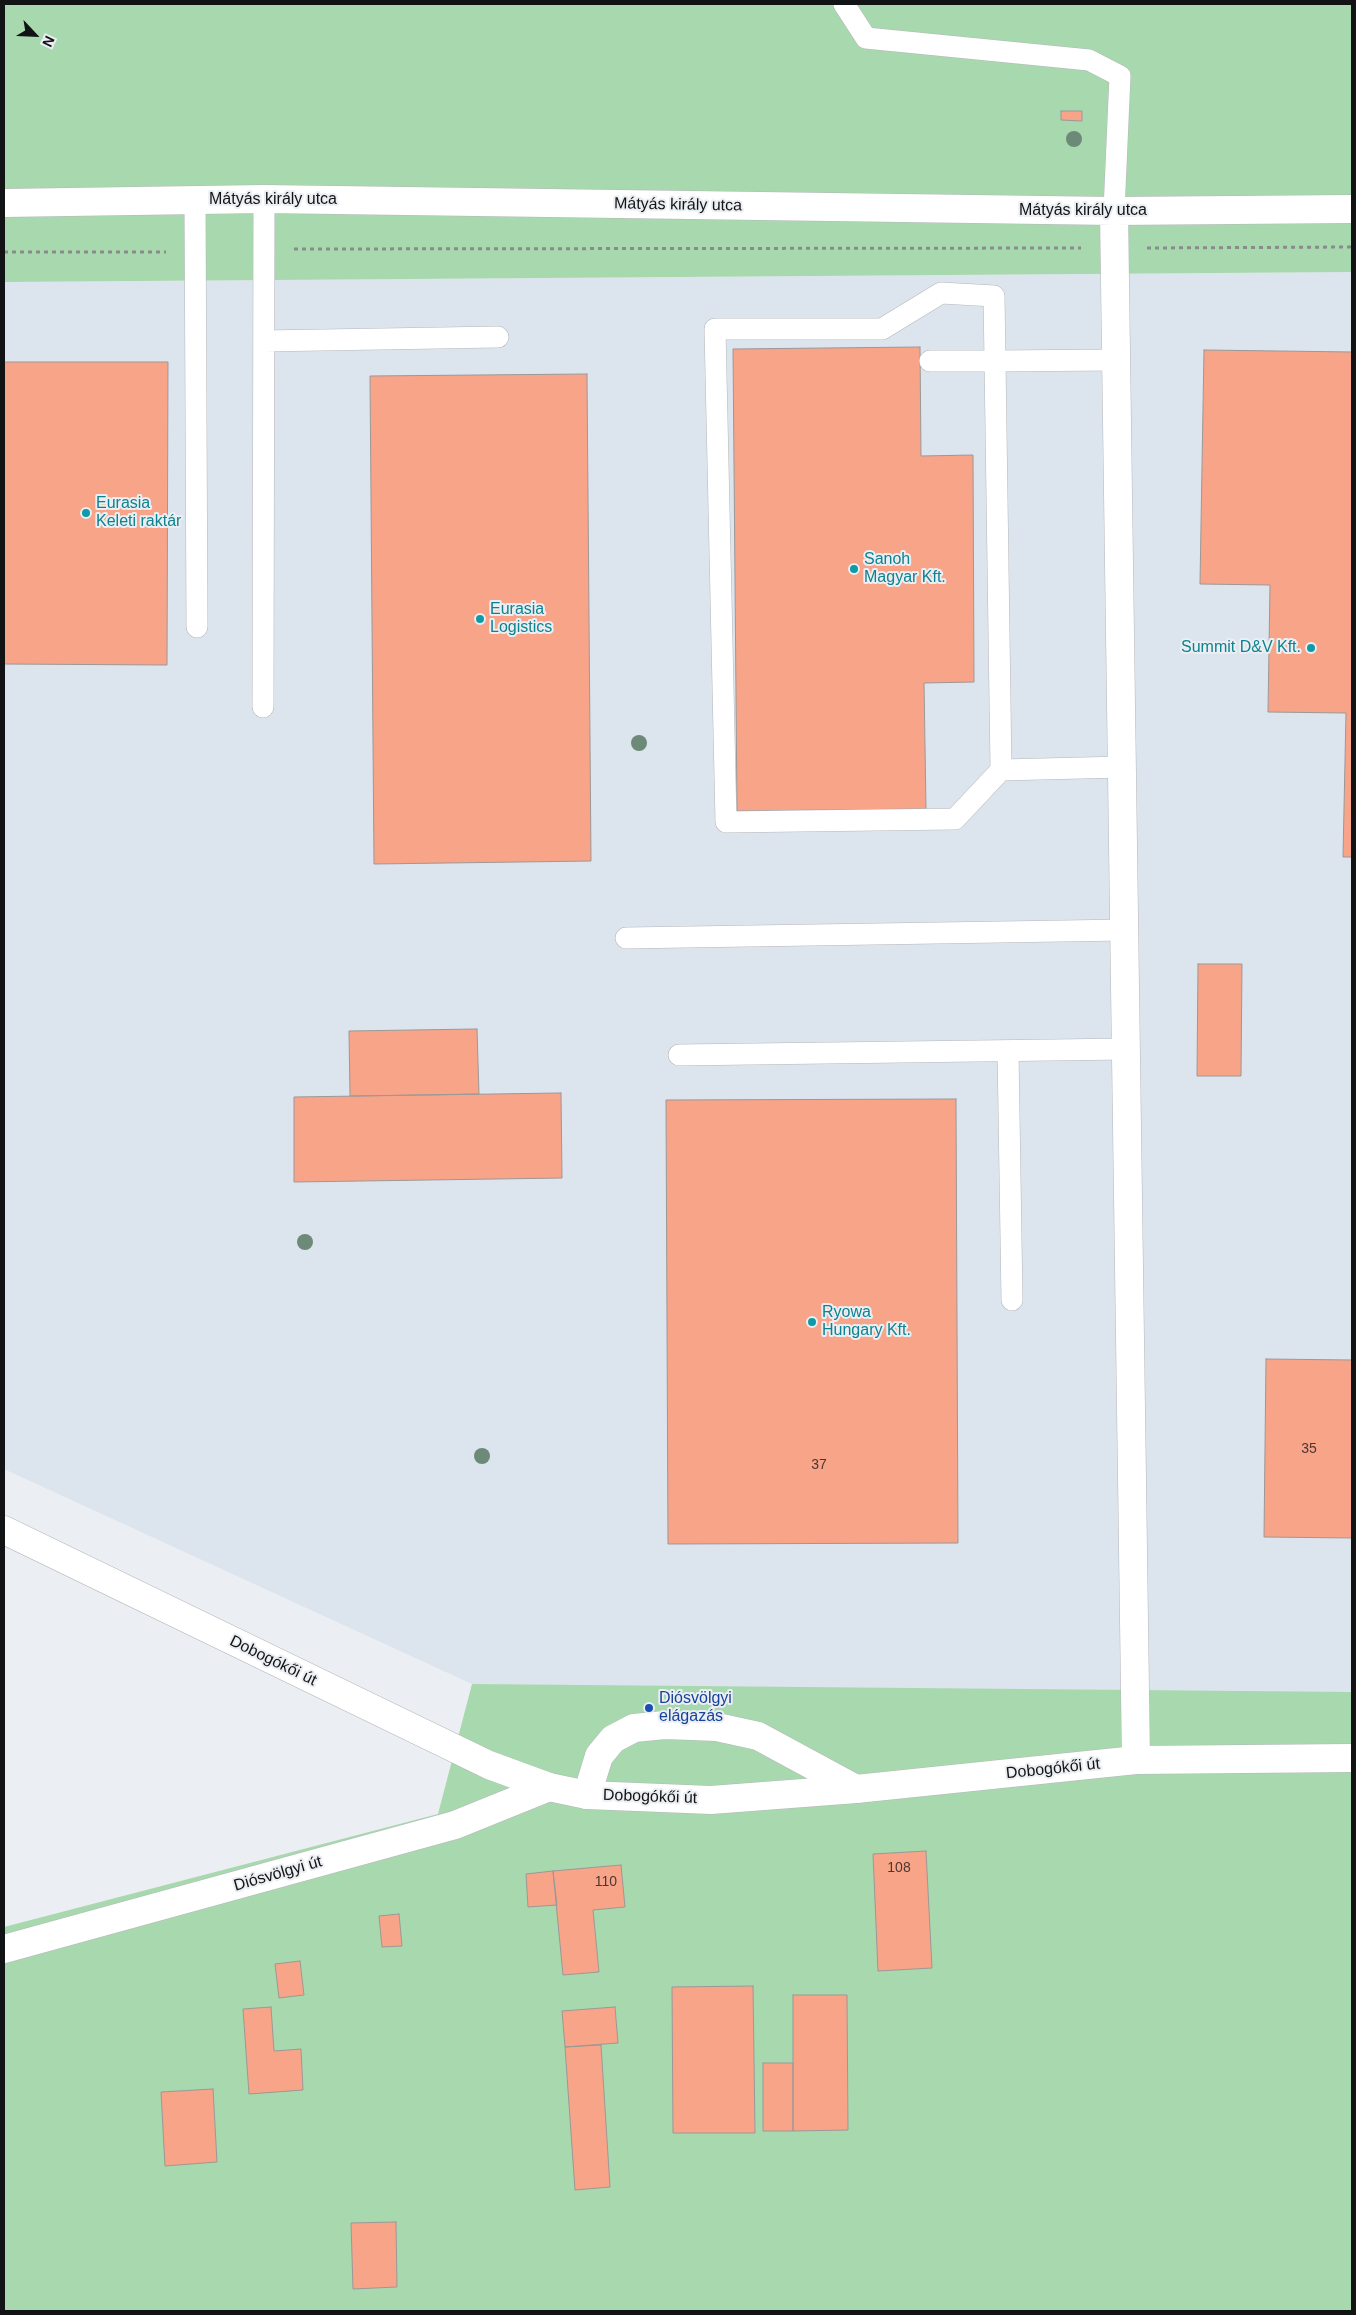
<!DOCTYPE html>
<meta charset="utf-8">
<style>
body{margin:0}
#map{position:relative;width:1356px;height:2315px;overflow:hidden;background:#ebeef2;font-family:Arial,sans-serif}
canvas{display:block}
.frame{position:absolute;inset:0;border:5px solid #121314;pointer-events:none}
.north{position:absolute;left:10px;top:10px;width:50px;height:50px;-webkit-text-stroke:4px #ebeef2;paint-order:stroke;rotate:115deg;font-size:14px;font-weight:700;line-height:20px;text-align:center;color:#121314}
.north::after{content:'';display:block;margin:auto;width:18px;height:22px;background:#121314;clip-path:polygon(50% 0,100% 100%,50% 72%,0 100%)}
</style>
<div id="map">
<canvas width="1356" height="2315"></canvas>
<div class="frame"></div>
<div class="north">N</div>
</div>
<script>
const ctx = document.querySelector('canvas').getContext('2d');
ctx.lineJoin = 'round';
function fill(path, color) {
  ctx.fillStyle = color;
  ctx.fill(path, 'evenodd');
}
function toPath(rows) {
  const path = new Path2D();
  for (const r of rows) {
    path.moveTo(r[0], r[1]);
    for (let i = 2; i < r.length; i += 2) path.lineTo(r[i], r[i + 1]);
  }
  return path;
}
function stroke(path, color, width, dash) {
  ctx.strokeStyle = color;
  ctx.lineWidth = width;
  ctx.lineCap = dash ? 'butt' : 'round';
  ctx.setLineDash(dash || []);
  ctx.stroke(path);
}
function drawText(font, color, halo, rows, align = 'center') {
  ctx.font = font + ' Arial,sans-serif';
  ctx.lineWidth = 4;
  ctx.setLineDash([]);
  ctx.textBaseline = 'middle';
  ctx.strokeStyle = halo;
  ctx.fillStyle = color;
  for (const [text, x, y, turn = 0] of rows) {
    ctx.save();
    ctx.translate(x, y);
    ctx.rotate((+turn || 0) * Math.PI / 180);
    ctx.textAlign = isNaN(turn) ? turn : align;
    if (halo) ctx.strokeText(text, 0, 0);
    ctx.fillText(text, 0, 0);
    ctx.restore();
  }
}
fill(toPath([
 [1352,272,1352,1702,791,1695,472,1684,4,1469,4,282]
]), '#dce4ee');
fill(toPath([
 [4,4,1352,4,1352,272,4,282],
 [472,1684,1352,1692,1352,2311,4,2311,4,1927,438,1814]
]), '#a8d8ad');
const building = toPath([
 [1061,111,1082,111,1082,121,1061,120,1061,111],
 [920,347,921,456,973,455,974,682,924,683,926,809,737,811,733,349,920,347],
 [1204,350,1352,352,1352,857,1343,857,1346,713,1268,712,1270,585,1200,584,1204,350],
 [4,362,168,362,167,665,4,664,4,362],
 [587,374,591,861,374,864,370,376,587,374],
 [1198,964,1242,964,1241,1076,1197,1076,1198,964],
 [477,1029,479,1094,350,1096,349,1031,477,1029],
 [561,1093,562,1178,294,1182,294,1097,561,1093],
 [956,1099,958,1543,668,1544,666,1100,956,1099],
 [1266,1359,1352,1360,1352,1538,1264,1537,1266,1359],
 [926,1851,932,1968,878,1971,873,1854,926,1851],
 [621,1865,625,1907,593,1910,599,1972,563,1975,553,1871,621,1865],
 [553,1871,557,1905,528,1907,526,1874,553,1871],
 [399,1914,402,1946,382,1947,379,1916,399,1914],
 [300,1961,304,1995,279,1998,275,1964,300,1961],
 [753,1986,755,2133,673,2133,672,1987,753,1986],
 [793,1995,847,1995,848,2130,793,2131,793,1995],
 [271,2007,274,2051,301,2049,303,2090,249,2094,243,2009,271,2007],
 [615,2007,618,2043,565,2047,562,2011,615,2007],
 [601,2045,610,2187,575,2190,565,2047,601,2045],
 [763,2063,793,2063,793,2131,763,2131,763,2063],
 [213,2089,217,2162,165,2166,161,2092,213,2089],
 [396,2222,397,2287,353,2289,351,2223,396,2222]
]);
fill(building, '#f8a489');
stroke(building, '#9d9896', 1);
const lane = toPath([
 [844,4,866,38,1089,60,1120,76,1114,211],
 [195,200,197,627],
 [264,341,498,337],
 [1116,360,995,361,994,296,941,293,882,329,715,329,726,822,955,819,1001,770,1123,767],
 [930,361,995,361,1001,770],
 [263,707,264,199],
 [626,938,1125,930],
 [1008,1051,1012,1300],
 [679,1055,1127,1049]
]);
const street = toPath([
 [4,203,264,199,1114,211,1352,209],
 [1114,211,1136,1760],
 [587,1795,599,1756,613,1739,634,1728,665,1725,717,1727,758,1736,856,1789],
 [4,1949,455,1825,549,1787]
]);
const secondary = toPath([
 [4,1530,489,1765,549,1787,587,1795,711,1800,856,1789,1136,1760,1352,1758]
]);
stroke(lane, '#b5b8bb', 22);
stroke(street, '#b5b8bb', 29);
stroke(secondary, '#b5b8bb', 29);
stroke(toPath([
 [1147,248,1352,247],
 [294,249,1081,248],
 [4,252,166,252]
]), '#898b8e', 3, [4, 4]);
stroke(lane, '#fff', 21);
stroke(street, '#fff', 28);
stroke(secondary, '#fff', 28);
ctx.fillStyle = '#6c8a77';
for (const [x, y] of [
 [1074,139],
 [639,743],
 [305,1242],
 [482,1456]
]) {
  ctx.beginPath();
  ctx.arc(x, y, 8, 0, 2 * Math.PI);
  ctx.fill();
}
for (const [x, y, r, color] of [
 [86,513,5,"#0f9aa8"],
 [854,569,5,"#0f9aa8"],
 [480,619,5,"#0f9aa8"],
 [1311,648,5,"#0f9aa8"],
 [812,1322,5,"#0f9aa8"],
 [649,1708,5,"#1a4fb4"]
]) {
  const dot = new Path2D();
  dot.arc(x, y, r, 0, 2 * Math.PI);
  ctx.fillStyle = color;
  ctx.fill(dot);
  stroke(dot, '#ebeef2', 2);
}
drawText('14px', '#4c3731', null, [
 ["35",1309,1449],
 ["37",819,1465],
 ["108",899,1868],
 ["110",606,1882]
]);
drawText('16px', '#121314', '#ebeef2', [
 ["Mátyás király utca",273,200],
 ["Mátyás király utca",678,205,1],
 ["Mátyás király utca",1083,211],
 ["Dobogókői út",273,1661,26],
 ["Dobogókői út",1053,1769,-6],
 ["Dobogókői út",650,1797,2],
 ["Diósvölgyi út",278,1874,-16]
]);
drawText('16px', '#0d838f', '#ebeef2', [
 ["Eurasia",96,504],
 ["Keleti raktár",96,522],
 ["Sanoh",864,560],
 ["Magyar Kft.",864,578],
 ["Eurasia",490,610],
 ["Logistics",490,628],
 ["Summit D&V Kft.",1301,648,"right"],
 ["Ryowa",822,1313],
 ["Hungary Kft.",822,1331]
], 'left');
drawText('16px', '#164399', '#ebeef2', [
 ["Diósvölgyi",659,1699],
 ["elágazás",659,1717]
], 'left');
</script>
